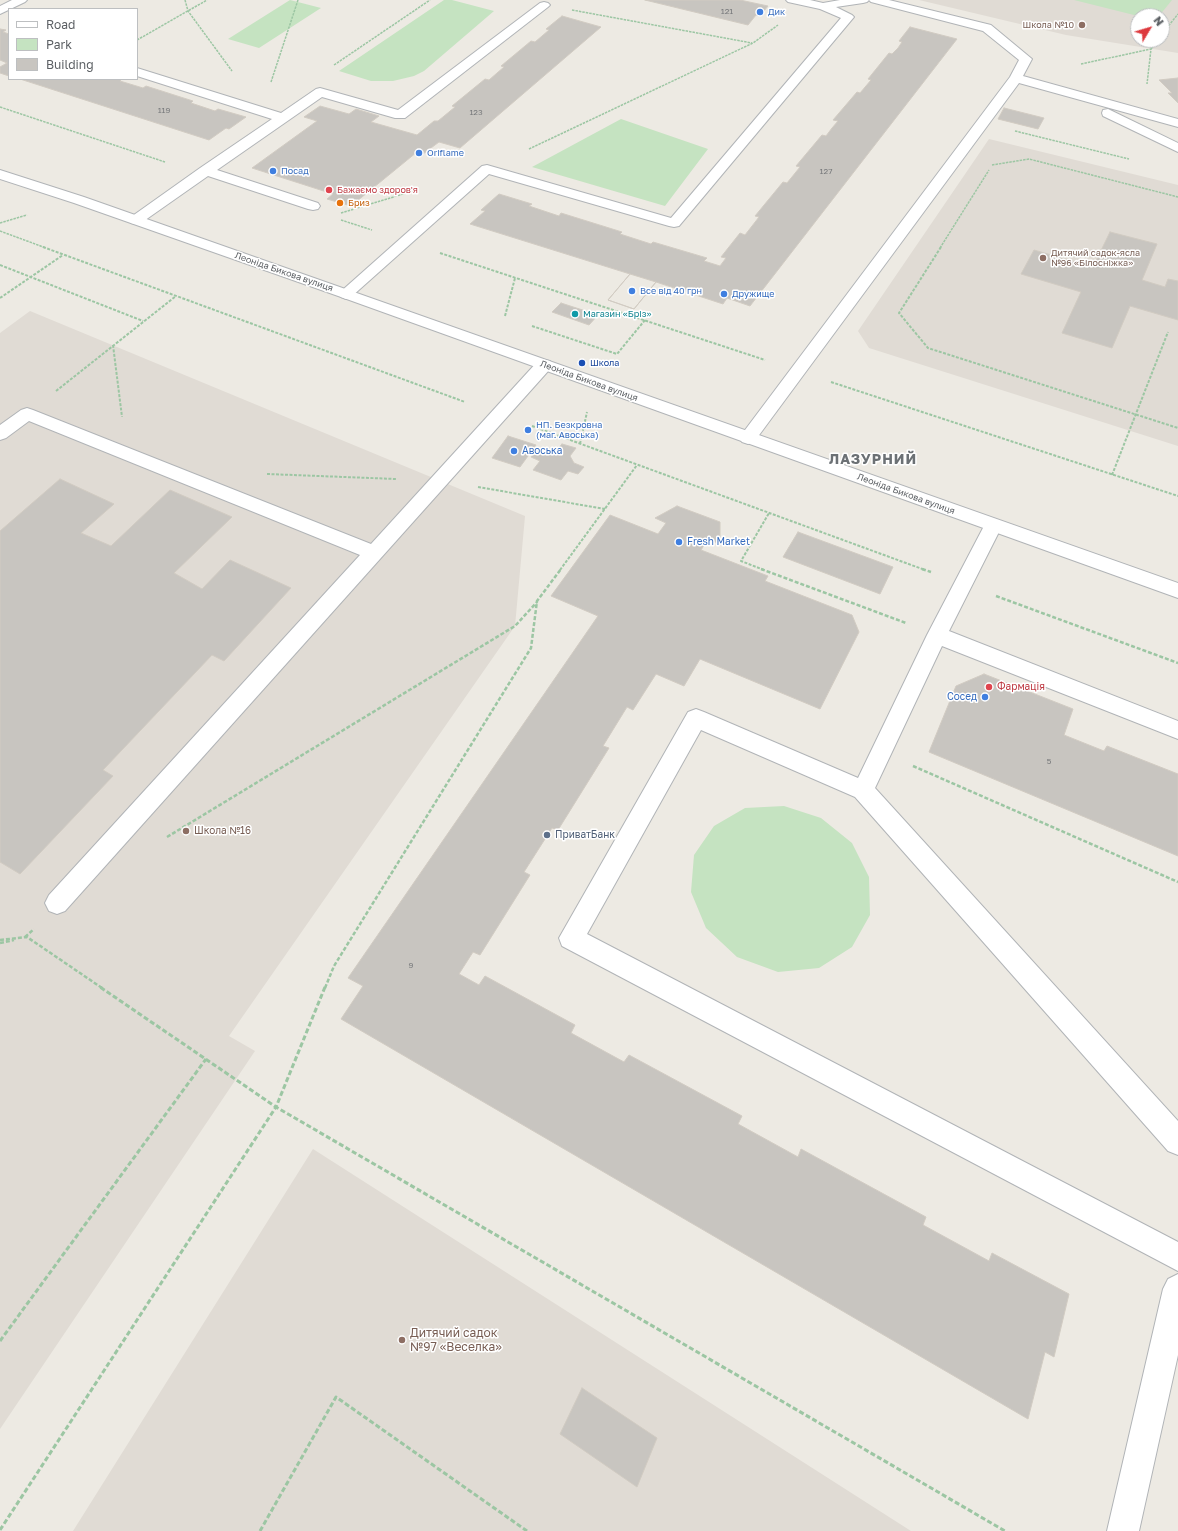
<!DOCTYPE html>
<meta charset="utf-8">
<style>
body{margin:0}
#map{position:relative;width:1178px;height:1531px;overflow:hidden;background:#edeae3;font-family:"Golos Text",sans-serif}
canvas{display:block}
.legend{position:absolute;left:8px;top:8px;width:130px;height:72px;box-sizing:border-box;background:#fff;border:1px solid #bdbfc1;margin:0;padding:5px 7px;list-style:none;font-size:12px;color:#5b5f63}
.legend li{display:flex;align-items:center;gap:8px;height:20px}
.legend b{width:20px;border:1px solid #bdbfc1}
.north{position:absolute;left:1130px;top:8px;width:40px;height:40px;box-sizing:border-box;background:#fff;border:1px solid #bdbfc1;border-radius:50%;rotate:52deg;font-size:11px;font-weight:700;line-height:16px;text-align:center;color:#5b5f63}
.north::after{content:'';display:block;margin:auto;width:14px;height:18px;background:#dd393d;clip-path:polygon(50% 0,100% 100%,50% 72%,0 100%)}
</style>
<div id="map">
<canvas width="1178" height="1531"></canvas>
<ul class="legend">
<li><b style="height:5px;background:#fff"></b>Road</li>
<li><b style="height:11px;background:#c5e3c1"></b>Park</li>
<li><b style="height:11px;background:#c8c5c0"></b>Building</li>
</ul>
<div class="north">N</div>
</div>
<script>
const ctx = document.querySelector('canvas').getContext('2d');
ctx.lineJoin = 'round';
function fill(path, color) {
  ctx.fillStyle = color;
  ctx.fill(path, 'evenodd');
}
function toPath(rows) {
  const path = new Path2D();
  for (const r of rows) {
    path.moveTo(r[0], r[1]);
    for (let i = 2; i < r.length; i += 2) path.lineTo(r[i], r[i + 1]);
  }
  return path;
}
function stroke(path, color, width, dash) {
  ctx.strokeStyle = color;
  ctx.lineWidth = width;
  ctx.lineCap = dash ? 'butt' : 'round';
  ctx.setLineDash(dash || []);
  ctx.stroke(path);
}
function drawText(font, color, halo, rows, align = 'center') {
  ctx.font = font + ' "Golos Text",sans-serif';
  ctx.lineWidth = 3;
  ctx.setLineDash([]);
  ctx.textBaseline = 'middle';
  ctx.strokeStyle = halo;
  ctx.fillStyle = color;
  for (const [text, x, y, turn = 0] of rows) {
    ctx.save();
    ctx.translate(x, y);
    ctx.rotate((+turn || 0) * Math.PI / 180);
    ctx.textAlign = isNaN(turn) ? turn : align;
    if (halo) ctx.strokeText(text, 0, 0);
    ctx.fillText(text, 0, 0);
    ctx.restore();
  }
}
fill(toPath([
 [919,0,1178,0,1178,53,1066,35],
 [1138,16,1162,16,1162,40,1138,40],
 [989,139,1178,185,1178,446,869,348,858,331],
 [30,311,525,516,515,626,229,1036,255,1051,0,1429,0,333],
 [313,1149,911,1531,73,1531]
]), '#e0dbd4');
fill(toPath([
 [290,0,321,8,259,48,228,39],
 [444,0,452,0,494,11,424,71,414,76,393,81,371,81,339,71],
 [1074,0,1172,0,1159,16,1138,16],
 [621,119,708,149,665,206,532,167],
 [784,806,821,818,852,843,869,877,870,915,852,947,819,968,778,972,737,957,706,928,691,892,694,855,714,826,745,808]
]), '#c5e3c1');
const building = toPath([
 [645,0,740,0,768,6,760,16,756,15,748,25,645,0],
 [562,16,601,27,460,148,439,142,423,154,417,152,351,206,327,199,333,194,252,168,317,121,304,117,320,106,349,114,356,109,379,116,371,122,417,135,434,121,438,121,455,107,452,106,485,79,489,80,497,73,504,67,501,66,531,41,535,42,549,30,546,29,562,16],
 [910,27,957,39,750,306,727,298,723,304,656,282,634,309,608,300,630,274,470,224,485,211,481,210,499,194,532,204,529,206,559,216,561,213,622,232,620,234,651,244,653,242,707,258,704,261,720,266,726,258,721,257,740,233,745,235,759,217,755,216,783,182,787,183,800,167,796,166,822,135,826,136,832,128,838,121,833,120,857,92,860,93,871,80,868,79,889,53,892,54,898,48,902,42,899,41,910,27],
 [0,29,6,30,3,32,9,34,9,76,0,73,0,67,7,63,0,60,0,29],
 [1178,78,1178,103,1168,93,1172,93,1159,80,1178,78],
 [20,79,122,79,120,81,143,88,146,86,193,101,191,103,215,111,218,109,246,117,229,129,226,128,209,140,20,79],
 [1004,108,1044,118,1038,129,998,119,1004,108],
 [1110,232,1157,244,1142,280,1165,287,1168,279,1178,281,1178,320,1130,306,1112,348,1062,333,1081,292,1021,274,1034,250,1093,267,1110,232],
 [630,274,656,282,634,309,608,300,630,274],
 [561,303,598,315,589,325,552,312,561,303],
 [508,436,536,445,520,467,492,458,508,436],
 [562,444,576,448,570,456,574,463,584,467,578,474,568,471,561,480,533,470,540,461,531,457,536,450,546,453,556,451,562,444],
 [60,479,114,504,81,533,111,546,170,490,232,517,174,573,202,589,230,560,291,588,224,661,212,655,103,770,113,776,20,874,0,862,0,531,60,479],
 [677,506,720,522,720,544,708,539,701,550,768,576,765,581,852,615,859,632,820,709,700,659,684,686,656,674,633,710,627,707,603,746,609,748,558,830,552,828,524,872,530,875,480,955,473,952,459,974,479,985,485,976,575,1025,571,1033,624,1062,629,1055,742,1116,738,1124,798,1157,801,1149,926,1217,923,1225,989,1261,992,1253,1069,1294,1054,1357,1045,1352,1028,1419,341,1019,363,986,348,978,598,616,551,596,610,515,658,534,666,523,655,518,677,506],
 [798,532,893,567,880,594,783,557,798,532],
 [984,674,1073,709,1064,735,1104,751,1107,746,1178,774,1178,856,929,752,956,686,984,674],
 [582,1388,657,1438,637,1487,560,1434,582,1388]
]);
fill(building, '#c8c5c0');
stroke(building, '#d1cbc2', 1);
const service = toPath([
 [12,0,27,0,25,2,0,14,0,6,12,0],
 [786,0,810,0,823,3,840,0,869,0,867,2,863,3,836,7,852,15,854,17,679,226,674,227,669,226,489,174,351,297,346,299,341,297,338,294,482,166,487,165,671,218,841,18,820,9,788,2,786,0],
 [869,0,889,0,991,25,1032,59,1023,76,1178,119,1178,127,1019,83,754,442,748,444,742,442,739,438,742,434,1010,77,1019,60,983,31,871,2,869,0],
 [544,2,548,3,550,5,548,7,405,118,395,118,322,97,217,170,318,203,320,206,318,209,313,210,308,209,208,176,141,223,136,224,131,223,129,220,131,217,200,168,272,119,137,76,137,68,281,113,316,89,320,88,398,110,540,3,544,2],
 [1108,109,1178,143,1178,152,1103,116,1102,113,1103,110,1108,109],
 [544,360,550,361,552,365,550,369,65,911,57,914,49,911,45,903,49,895,360,555,29,421,6,438,0,440,0,425,21,410,27,408,33,410,371,544,538,361,544,360],
 [993,519,1000,521,1002,526,949,631,1178,721,1178,739,942,646,875,788,1178,1121,1178,1155,1168,1151,855,797,701,730,587,934,1178,1242,1178,1271,562,946,559,938,688,712,696,709,704,712,858,778,927,635,984,526,986,521,993,519],
 [1178,1274,1178,1355,1139,1531,1107,1531,1163,1289,1168,1279,1178,1274]
]);
const tertiary = toPath([
 [0,170,84,197,351,291,1178,583,1178,598,341,297,74,203,0,179,0,170]
]);
stroke(service, '#b1b4b7', 2);
stroke(tertiary, '#b1b4b7', 2);
stroke(toPath([
 [185,0,188,11,232,71],
 [572,10,752,43],
 [1162,34,1178,14],
 [137,40,207,0],
 [1151,49,1158,40],
 [1081,64,1151,49,1147,84],
 [334,65,430,0],
 [271,82,298,0],
 [0,107,165,162],
 [1015,131,1129,159],
 [529,149,753,43,778,25],
 [992,165,1029,159,1178,197],
 [341,213,413,191],
 [341,220,372,230],
 [0,223,27,215],
 [0,231,46,248],
 [940,248,989,170]
]), '#9cc6a3', 1.5, [2.5, 1]);
stroke(toPath([
 [43,247,465,402],
 [941,247,899,313,928,348,1178,428],
 [440,253,765,360],
 [0,265,143,321],
 [0,298,63,255],
 [505,316,515,278],
 [532,326,617,354,645,320],
 [113,345,122,417],
 [831,382,1178,496],
 [56,391,176,296],
 [532,426,925,570],
 [580,444,587,412],
 [267,474,396,479],
 [1112,475,1168,332],
 [478,487,605,509],
 [560,570,637,465],
 [764,570,741,561,769,513]
]), '#9cc6a3', 2, [3, 1.5]);
stroke(toPath([
 [761,569,906,623],
 [922,569,931,572],
 [996,596,1178,663],
 [913,766,1178,882],
 [167,837,515,626,537,602],
 [25,937,34,929],
 [0,940,27,937,102,988],
 [0,943,14,940],
 [325,988,334,966,531,648,537,601,561,569]
]), '#9cc6a3', 2.5, [4, 2]);
stroke(toPath([
 [325,987,276,1107,1005,1531],
 [0,1341,206,1059],
 [0,1530,276,1107,100,987],
 [260,1531,336,1397,527,1531]
]), '#9cc6a3', 3, [5, 2.5]);
fill(service, '#fff');
fill(tertiary, '#fff');
for (const [x, y, r, color] of [
 [760,12,4,"#3f7fe0"],
 [1082,25,4,"#8d6e63"],
 [419,153,4,"#3f7fe0"],
 [273,171,4,"#3f7fe0"],
 [329,190,4,"#e0444e"],
 [340,203,4,"#e8710a"],
 [1043,258,4,"#8d6e63"],
 [632,291,4,"#3f7fe0"],
 [724,294,4,"#3f7fe0"],
 [575,314,4,"#0f9aa8"],
 [582,363,4,"#1a4fb4"],
 [528,430,4,"#3f7fe0"],
 [514,451,4,"#3f7fe0"],
 [679,542,4,"#3f7fe0"],
 [989,687,4,"#e0444e"],
 [985,697,4,"#3f7fe0"],
 [186,831,4,"#8d6e63"],
 [547,835,4,"#5c6f8a"],
 [402,1340,4,"#8d6e63"]
]) {
  const dot = new Path2D();
  dot.arc(x, y, r, 0, 2 * Math.PI);
  ctx.fillStyle = color;
  ctx.fill(dot);
  stroke(dot, '#fff', 1.5);
}
drawText('8px', '#76787a', null, [
 ["121",727,11],
 ["119",164,110],
 ["123",476,112],
 ["127",826,171],
 ["5",1049,761],
 ["9",411,965]
]);
drawText('9px', '#366cbe', '#fff', [
 ["Дик",768,12],
 ["Oriflame",427,153],
 ["Посад",281,171],
 ["Все від 40 грн",640,291],
 ["Дружище",732,294],
 ["НП. Безкровна",536,425],
 ["(маг. Авоська)",536,435]
], 'left');
drawText('9px', '#785e54', '#fff', [
 ["Школа №10",1074,25],
 ["Дитячий садок-ясла",1051,253,"left"],
 ["№96 «Білосніжка»",1051,263,"left"]
], 'right');
drawText('9px', '#be3a42', '#fff', [
 ["Бажаємо здоров'я",337,190]
], 'left');
drawText('9px', '#c56008', '#fff', [
 ["Бриз",348,203]
], 'left');
drawText('9px', '#5b5f63', '#fff', [
 ["Леоніда Бикова вулиця",284,272,19],
 ["Леоніда Бикова вулиця",589,381,20],
 ["Леоніда Бикова вулиця",906,494,20]
]);
drawText('9px', '#0d838f', '#fff', [
 ["Магазин «Бріз»",583,314]
], 'left');
drawText('9px', '#164399', '#fff', [
 ["Школа",590,363]
], 'left');
drawText('10px', '#366cbe', '#fff', [
 ["Авоська",522,451],
 ["Fresh Market",687,542],
 ["Сосед",977,697,"right"]
], 'left');
drawText('10px', '#be3a42', '#fff', [
 ["Фармація",997,687]
], 'left');
drawText('10px', '#785e54', '#fff', [
 ["Школа №16",194,831]
], 'left');
drawText('10px', '#4e5e75', '#fff', [
 ["ПриватБанк",555,835]
], 'left');
drawText('12px', '#785e54', '#fff', [
 ["Дитячий садок",410,1333],
 ["№97 «Веселка»",410,1347]
], 'left');
ctx.letterSpacing = '1px';
drawText('bold 14px', '#6c7175', '#fff', [
 ["ЛАЗУРНИЙ",873,460]
]);
ctx.letterSpacing = '0px';
</script>
